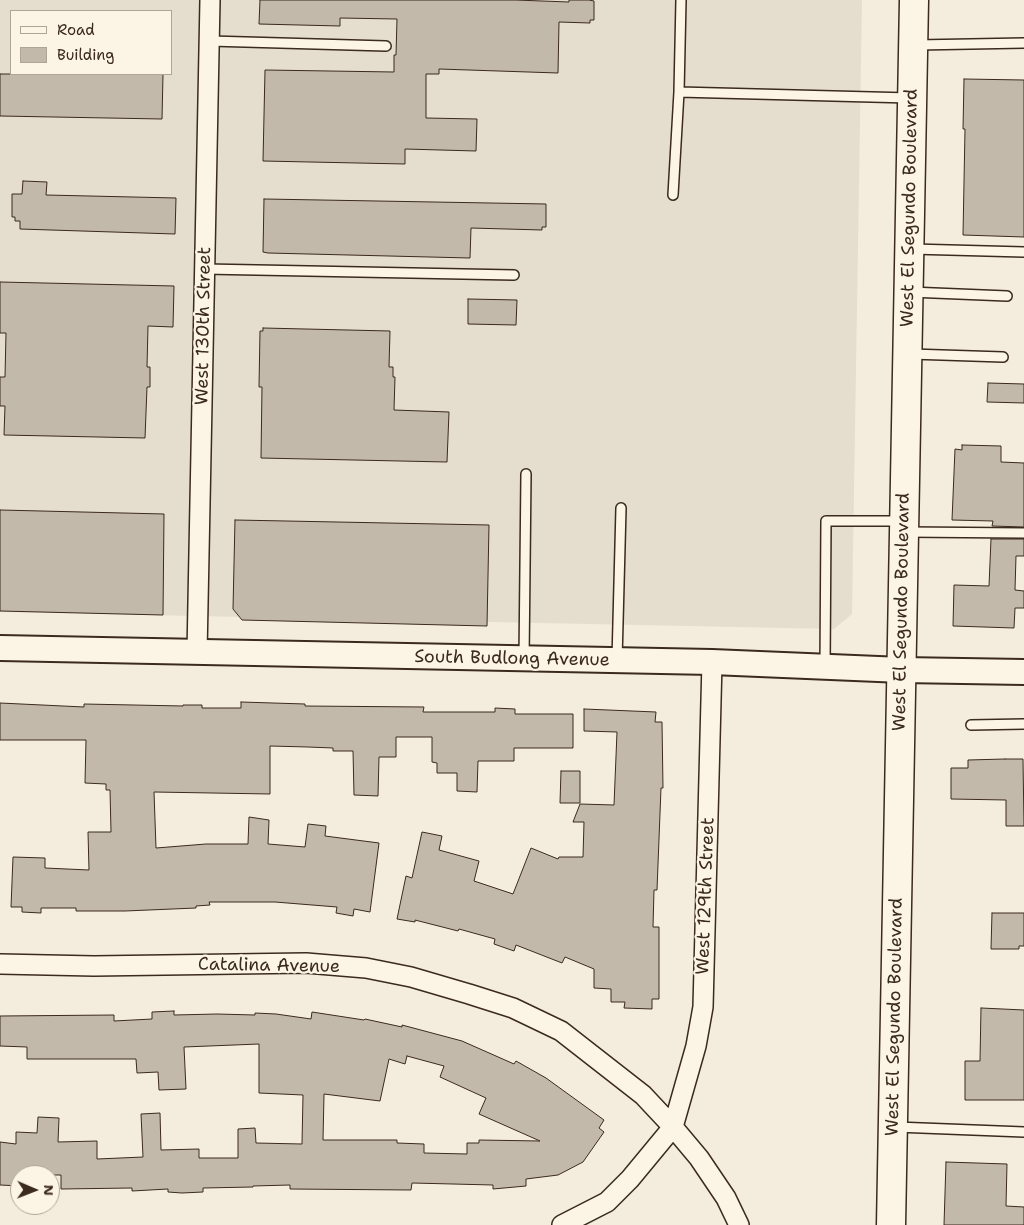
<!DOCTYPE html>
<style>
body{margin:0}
#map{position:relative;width:1024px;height:1225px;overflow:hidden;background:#f4eddd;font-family:"Shantell Sans",sans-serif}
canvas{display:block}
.legend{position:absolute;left:10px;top:10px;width:162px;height:65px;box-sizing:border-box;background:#fcf5e5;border:1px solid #afa495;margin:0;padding:6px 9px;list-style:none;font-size:15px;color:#3b2a1e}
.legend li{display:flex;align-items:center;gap:10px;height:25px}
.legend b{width:25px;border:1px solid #afa495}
.north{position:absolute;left:10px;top:1165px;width:50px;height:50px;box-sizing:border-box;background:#fcf5e5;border:1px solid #afa495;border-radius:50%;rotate:91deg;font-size:14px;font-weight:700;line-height:20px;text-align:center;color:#3b2a1e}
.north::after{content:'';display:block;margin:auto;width:18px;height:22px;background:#3b2a1e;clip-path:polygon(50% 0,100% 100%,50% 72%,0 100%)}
</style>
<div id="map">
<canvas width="1024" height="1225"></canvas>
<ul class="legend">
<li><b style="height:6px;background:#fcf5e5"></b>Road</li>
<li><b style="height:14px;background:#c3b9aa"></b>Building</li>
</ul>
<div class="north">N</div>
</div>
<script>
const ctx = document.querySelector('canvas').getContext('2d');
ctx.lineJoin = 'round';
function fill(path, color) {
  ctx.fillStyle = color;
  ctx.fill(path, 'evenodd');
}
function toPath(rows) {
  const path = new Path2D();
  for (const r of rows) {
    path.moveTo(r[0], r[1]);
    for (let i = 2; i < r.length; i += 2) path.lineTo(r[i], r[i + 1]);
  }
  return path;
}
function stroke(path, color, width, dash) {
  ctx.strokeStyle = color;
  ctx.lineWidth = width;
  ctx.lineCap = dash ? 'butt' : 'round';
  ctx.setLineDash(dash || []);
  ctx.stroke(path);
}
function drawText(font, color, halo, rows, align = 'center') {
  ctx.font = font + ' "Shantell Sans",sans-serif';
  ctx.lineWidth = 4.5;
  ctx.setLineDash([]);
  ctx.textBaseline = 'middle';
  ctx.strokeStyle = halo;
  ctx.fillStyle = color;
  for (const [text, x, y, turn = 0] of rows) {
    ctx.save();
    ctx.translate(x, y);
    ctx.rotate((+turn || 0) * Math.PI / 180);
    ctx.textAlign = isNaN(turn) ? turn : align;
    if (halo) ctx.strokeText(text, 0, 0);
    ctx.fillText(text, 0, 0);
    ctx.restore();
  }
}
fill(toPath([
 [0,0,862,0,852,614,834,629,0,612],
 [11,11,171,11,171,74,11,74]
]), '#e5ddce');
const building = toPath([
 [260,0,515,0,569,2,569,0,589,0,594,1,594,20,590,20,590,23,559,22,558,73,439,69,439,74,426,74,426,118,477,119,476,151,405,149,405,164,263,161,265,70,394,72,394,55,396,55,397,19,340,18,340,26,259,24,260,0],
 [0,74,163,74,162,119,0,116,0,74],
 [964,79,1024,80,1024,237,963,235,965,129,963,129,964,79],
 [23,181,47,182,46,195,176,198,175,234,20,229,20,221,15,221,15,217,12,217,12,194,22,194,23,181],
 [264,199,546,204,546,227,542,227,542,230,471,228,470,258,268,253,263,252,264,199],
 [0,282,174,286,173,327,148,326,147,367,150,367,150,387,147,387,145,438,4,435,5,406,0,406,0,377,5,377,6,333,0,333,0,282],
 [468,299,517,300,516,325,468,324,468,299],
 [263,328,390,331,389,367,393,367,393,377,395,377,394,410,449,412,447,462,261,458,262,387,259,387,260,331,263,331,263,328],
 [988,383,1024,384,1024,403,987,402,988,383],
 [962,445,1001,446,1001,462,1024,463,1024,527,992,526,993,521,952,520,955,449,962,450,962,445],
 [0,510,164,514,163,615,0,611,0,510],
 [235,520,489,525,487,626,242,620,233,609,235,520],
 [991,539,1024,539,1024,556,1016,556,1015,590,1024,591,1024,608,1015,608,1014,628,953,626,954,585,989,586,991,539],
 [241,702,305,704,305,706,424,707,423,712,495,712,495,708,515,709,515,714,573,714,573,748,514,748,514,761,478,761,477,792,457,791,457,773,437,773,437,763,432,762,432,737,396,737,396,757,379,757,378,796,354,795,353,751,333,751,333,748,308,747,270,746,270,794,154,792,156,848,206,844,248,844,249,817,269,820,268,844,305,847,308,824,326,826,325,836,379,843,370,912,354,909,353,916,336,913,337,907,275,902,209,902,210,905,196,906,196,908,125,911,76,911,76,908,41,908,41,913,22,912,22,907,11,907,13,857,45,858,45,868,89,870,88,832,111,832,110,790,106,790,106,784,85,783,86,740,0,740,0,703,84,707,84,704,183,706,183,705,202,705,202,708,241,708,241,702],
 [584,709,656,712,655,722,662,722,663,788,661,788,657,890,654,890,653,927,659,927,659,999,652,999,652,1009,624,1008,625,1002,611,1002,611,989,594,988,594,969,565,957,562,963,516,945,514,951,494,944,495,939,459,929,458,931,415,920,415,922,397,919,406,876,412,878,422,832,442,836,439,850,479,861,474,881,513,894,531,848,558,859,559,857,583,857,584,822,573,822,580,804,614,805,617,732,584,731,584,709],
 [1005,759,1023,759,1024,826,1006,826,1006,800,951,799,951,768,968,768,968,760,1005,759],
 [561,771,580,771,580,803,560,803,561,771],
 [992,913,1024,913,1024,946,1019,946,1019,949,991,949,992,913],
 [981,1008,1024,1010,1024,1100,965,1100,965,1061,980,1061,981,1008],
 [174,1011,174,1015,217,1014,255,1015,255,1013,276,1014,311,1019,312,1012,364,1020,365,1019,402,1027,402,1025,462,1041,514,1064,516,1061,546,1078,604,1120,599,1128,604,1132,583,1162,558,1175,526,1179,526,1186,493,1189,493,1185,412,1183,411,1190,290,1189,290,1185,253,1186,253,1187,203,1188,203,1192,182,1193,168,1192,168,1189,132,1191,132,1188,61,1189,61,1175,20,1175,20,1186,0,1185,0,1142,16,1144,16,1132,37,1133,38,1117,59,1118,58,1142,97,1141,97,1159,143,1157,141,1114,160,1113,161,1150,199,1149,199,1158,238,1158,238,1129,255,1128,256,1143,302,1144,303,1095,259,1093,259,1044,184,1047,186,1089,159,1090,158,1072,137,1073,136,1059,27,1059,27,1047,0,1046,0,1016,114,1015,114,1021,152,1019,152,1012,174,1011],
 [407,1056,444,1066,440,1077,486,1098,479,1114,540,1141,479,1140,479,1143,467,1143,467,1154,424,1153,424,1144,397,1143,397,1140,323,1140,324,1094,380,1101,389,1059,405,1064,407,1056],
 [946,1162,1007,1164,1006,1206,1024,1207,1024,1225,944,1225,946,1162]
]);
fill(building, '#c3b9aa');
stroke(building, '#3b2a1e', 1);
const service = toPath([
 [681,0,679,92,910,98],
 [210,41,386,46],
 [917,45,1024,43],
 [673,195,679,92],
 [912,249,1024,252],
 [205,269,514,275],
 [910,292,1007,296],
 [911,354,1003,357],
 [906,532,1024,533],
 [524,659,526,474],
 [617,660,621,508],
 [825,666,826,521,901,521],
 [971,725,1024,724],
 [896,1127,1024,1132]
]);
const minor = toPath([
 [197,653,210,0],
 [0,964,94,966,306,963,366,968,411,977,469,994,513,1008,561,1031,643,1095,673,1127,699,1158,726,1198,739,1225],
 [562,1225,607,1202,630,1179,673,1127,696,1046,703,1007,712,662]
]);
const tertiary = toPath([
 [0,648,712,662,902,670,1024,672]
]);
const primary = toPath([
 [891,1225,914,0]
]);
stroke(service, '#3b2a1e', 12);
stroke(minor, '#3b2a1e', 22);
stroke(tertiary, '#3b2a1e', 28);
stroke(primary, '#3b2a1e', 31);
stroke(service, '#fcf5e5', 9);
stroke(minor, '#fcf5e5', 19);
stroke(tertiary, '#fcf5e5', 24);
stroke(primary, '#fcf5e5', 28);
drawText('18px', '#3b2a1e', '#fcf5e5', [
 ["West El Segundo Boulevard",910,208,-89],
 ["West 130th Street",204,326,-89],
 ["West El Segundo Boulevard",902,612,-89],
 ["South Budlong Avenue",512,659,1],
 ["West 129th Street",706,896,-88],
 ["Catalina Avenue",269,966,1],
 ["West El Segundo Boulevard",895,1017,-89]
]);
</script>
